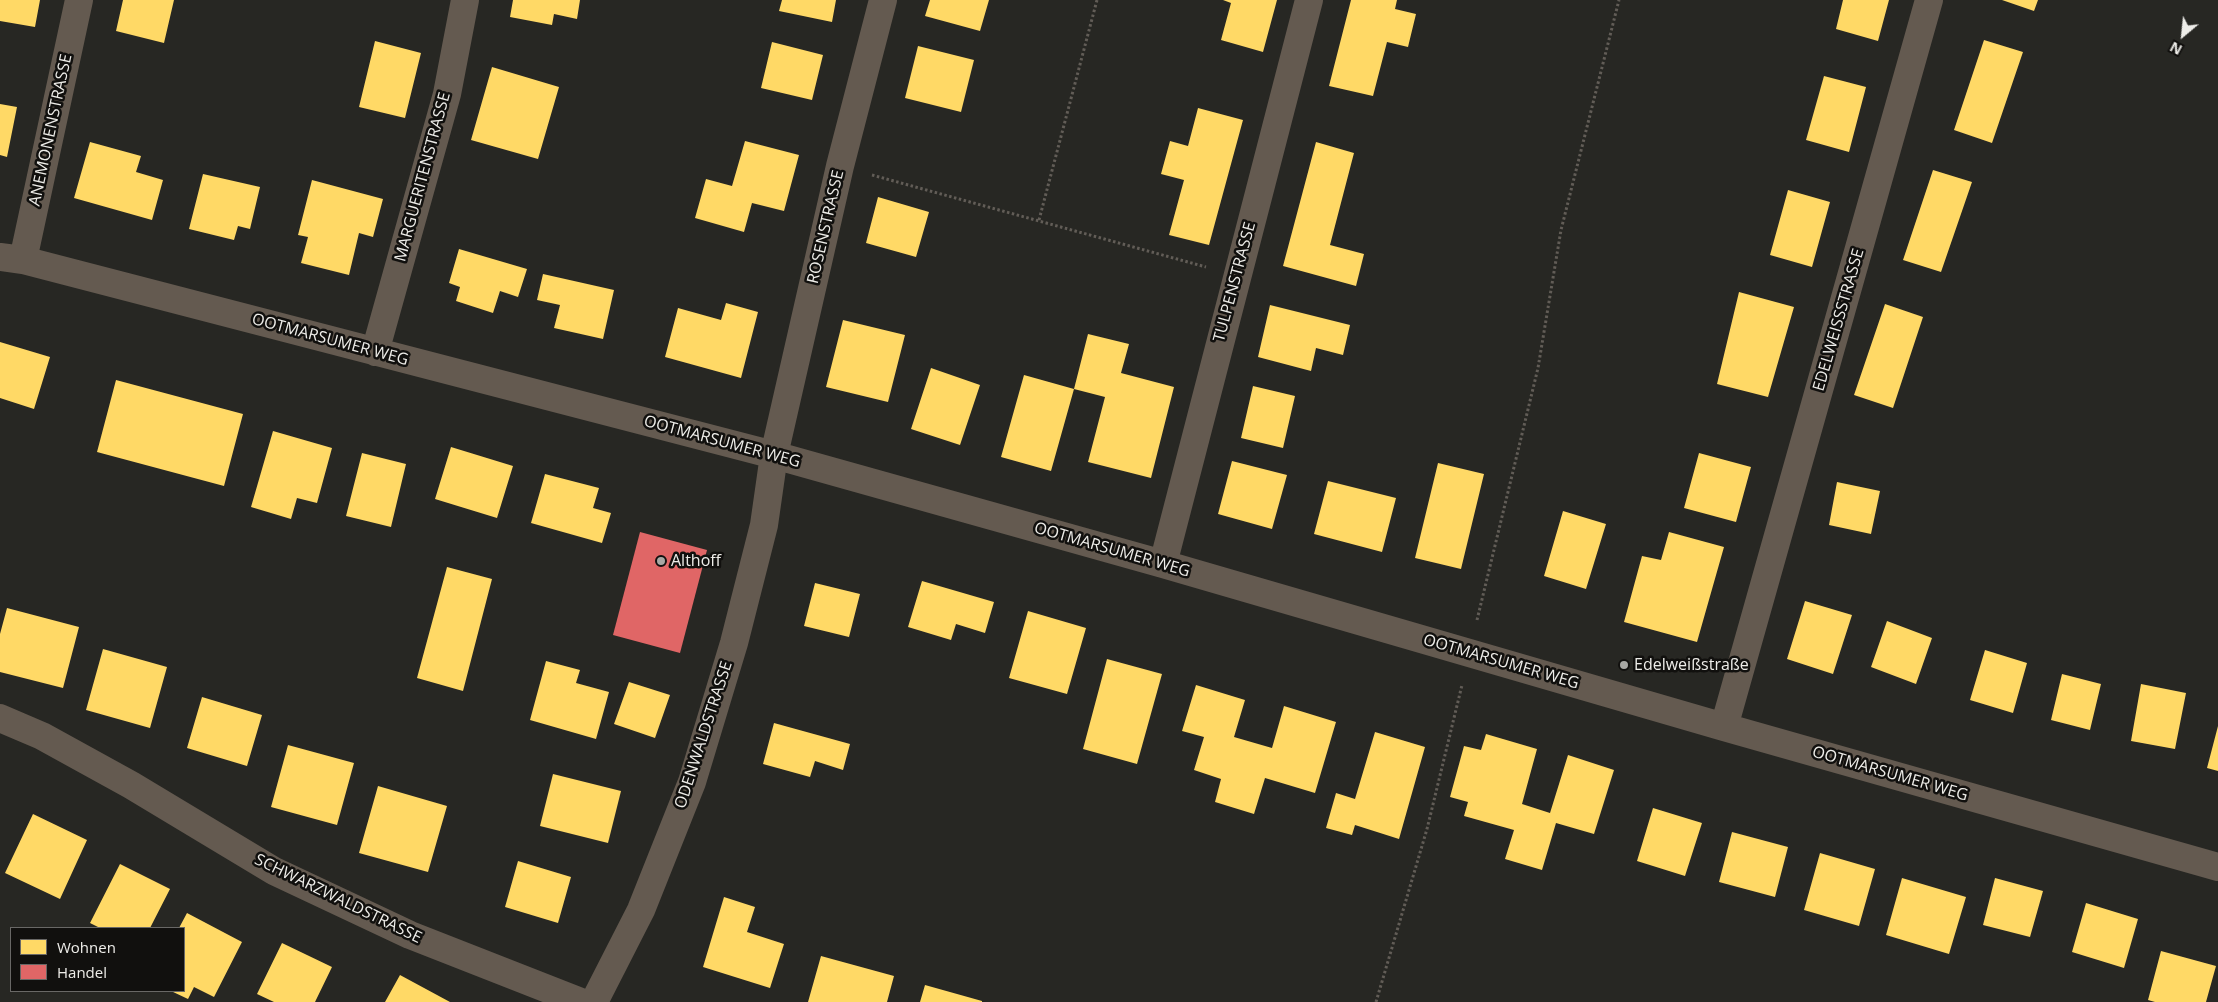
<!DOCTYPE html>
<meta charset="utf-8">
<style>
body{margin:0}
#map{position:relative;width:2218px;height:1002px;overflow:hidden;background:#272723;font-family:"Open Sans",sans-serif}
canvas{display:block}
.legend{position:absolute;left:10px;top:927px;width:175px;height:65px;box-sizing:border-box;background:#11100e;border:1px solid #696866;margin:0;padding:6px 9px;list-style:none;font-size:15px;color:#eeede9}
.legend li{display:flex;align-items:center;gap:10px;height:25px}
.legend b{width:25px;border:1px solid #696866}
.north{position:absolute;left:2158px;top:10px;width:50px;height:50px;-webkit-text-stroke:4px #11100e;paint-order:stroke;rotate:208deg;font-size:14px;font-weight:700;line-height:20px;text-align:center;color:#eeede9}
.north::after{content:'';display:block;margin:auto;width:18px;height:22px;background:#eeede9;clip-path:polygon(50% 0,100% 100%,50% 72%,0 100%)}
</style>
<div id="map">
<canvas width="2218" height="1002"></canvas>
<ul class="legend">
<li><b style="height:14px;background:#ffd966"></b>Wohnen</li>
<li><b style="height:14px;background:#e06666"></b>Handel</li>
</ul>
<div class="north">N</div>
</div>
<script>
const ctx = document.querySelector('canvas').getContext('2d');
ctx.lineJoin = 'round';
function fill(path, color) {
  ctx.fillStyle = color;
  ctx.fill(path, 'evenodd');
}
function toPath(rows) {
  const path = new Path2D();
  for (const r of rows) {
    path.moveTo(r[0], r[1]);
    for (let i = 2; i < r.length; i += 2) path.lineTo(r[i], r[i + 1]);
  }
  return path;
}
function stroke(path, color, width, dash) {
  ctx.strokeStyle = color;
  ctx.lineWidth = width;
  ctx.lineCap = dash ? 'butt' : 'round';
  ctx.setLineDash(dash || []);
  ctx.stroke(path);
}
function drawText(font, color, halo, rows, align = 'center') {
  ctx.font = font + ' "Open Sans",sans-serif';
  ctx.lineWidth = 5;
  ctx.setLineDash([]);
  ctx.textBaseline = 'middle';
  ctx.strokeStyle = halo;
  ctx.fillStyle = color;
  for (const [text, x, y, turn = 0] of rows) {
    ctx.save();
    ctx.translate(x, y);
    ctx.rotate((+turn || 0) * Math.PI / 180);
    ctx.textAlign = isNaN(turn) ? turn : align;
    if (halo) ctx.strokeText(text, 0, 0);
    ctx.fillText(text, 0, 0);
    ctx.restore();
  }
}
fill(toPath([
 [0,0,40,0,35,27,0,21],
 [123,0,174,0,164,43,116,31],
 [513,0,580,0,577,19,554,14,552,25,510,17],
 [782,0,836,0,832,22,779,11],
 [930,0,989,0,980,31,925,16],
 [1223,0,1277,0,1263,52,1221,40,1231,3],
 [1351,0,1397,0,1395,9,1416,14,1408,47,1387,42,1373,96,1329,86],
 [1843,0,1889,0,1878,41,1836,29],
 [2002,0,2038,0,2034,11],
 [1984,40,2023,52,1992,143,1954,130],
 [375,41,421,53,405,118,359,107],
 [772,42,823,55,812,100,761,88],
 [918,46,974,60,961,112,905,98],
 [492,67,559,87,538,159,471,140],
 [1824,76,1866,87,1849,152,1806,140],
 [0,104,17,107,7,157,0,155],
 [1198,108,1243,120,1209,245,1169,235,1184,180,1161,174,1170,141,1188,146],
 [745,141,799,155,784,211,752,203,744,232,695,218,706,179,732,186],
 [90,142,141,156,136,172,163,180,152,220,74,198],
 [1316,142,1354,153,1330,245,1364,254,1356,286,1283,266],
 [1933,170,1972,182,1941,272,1903,260],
 [203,174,260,187,250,229,238,226,234,240,189,229],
 [312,180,383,199,373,237,359,233,349,275,301,263,308,237,298,235],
 [1788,190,1830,202,1812,267,1770,255],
 [878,197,929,212,916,257,866,243],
 [459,249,527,269,518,297,500,291,493,313,456,301,460,287,449,283],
 [543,274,614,290,603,339,554,328,560,305,537,300],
 [1739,292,1794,307,1768,397,1717,384],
 [726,303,758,312,741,378,665,357,678,308,721,320],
 [1885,304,1923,317,1893,408,1854,395],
 [1270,305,1350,325,1343,355,1316,348,1311,371,1258,357],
 [843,320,905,335,888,402,826,387],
 [1088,334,1129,344,1121,373,1174,387,1151,478,1088,462,1105,397,1074,389],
 [0,342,50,357,34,409,0,398],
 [931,368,980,385,960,445,911,429],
 [1024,375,1074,389,1051,471,1001,457],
 [116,380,243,414,224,486,97,452],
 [1253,386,1295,396,1283,448,1241,438],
 [273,431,332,448,317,503,297,498,291,519,251,507],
 [451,447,513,466,497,518,435,499],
 [362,453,406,464,391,527,346,516],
 [1699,453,1751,467,1736,522,1684,508],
 [1232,461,1287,475,1272,529,1218,514],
 [1438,463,1484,474,1461,569,1415,558],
 [545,474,599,488,593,508,611,513,602,543,531,523],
 [1328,481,1396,498,1382,552,1314,534],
 [1837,482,1880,491,1871,534,1829,525],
 [1563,511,1606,524,1586,589,1544,576],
 [1669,532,1724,547,1697,642,1624,622,1642,556,1661,560],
 [447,567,492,579,463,691,417,678],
 [922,581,994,602,985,633,956,624,951,640,908,627],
 [815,583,860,594,849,637,804,626],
 [1805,601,1852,615,1833,674,1787,659],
 [7,608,79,627,63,688,0,672,0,634],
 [1028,611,1086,628,1067,694,1009,678],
 [1887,621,1932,638,1916,684,1871,667],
 [103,649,167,667,150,728,86,710],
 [1985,650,2027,663,2013,713,1970,700],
 [1107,659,1162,674,1137,764,1083,749],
 [546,661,580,670,576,683,609,692,596,739,530,720],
 [2062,674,2101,684,2090,730,2051,720],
 [629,682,670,695,655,738,614,724],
 [2141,684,2186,693,2175,749,2131,741],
 [1196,685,1245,700,1234,737,1272,748,1284,706,1336,722,1315,793,1265,778,1254,814,1215,802,1221,779,1194,770,1204,737,1182,731],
 [202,697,262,715,247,766,187,748],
 [774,723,850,744,843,770,815,761,810,777,763,764],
 [2218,726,2218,771,2207,768],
 [1375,732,1425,747,1399,839,1355,825,1352,835,1326,828,1336,793,1355,799],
 [1486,734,1537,749,1522,804,1550,813,1568,755,1614,770,1594,834,1556,823,1542,870,1505,859,1514,830,1464,816,1468,802,1450,797,1464,746,1481,750],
 [288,745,354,763,337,825,271,807],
 [553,774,621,791,608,843,540,826],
 [378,786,447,806,428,872,359,853],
 [1653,808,1702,823,1685,876,1637,861],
 [33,814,87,840,60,899,5,873],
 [1732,832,1788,847,1775,897,1719,882],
 [1820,853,1875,869,1859,926,1804,910],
 [518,861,571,877,558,923,505,907],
 [120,864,170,889,150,928,100,928,90,923],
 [1902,878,1966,897,1949,954,1886,935],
 [1995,878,2043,891,2030,937,1983,925],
 [724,897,755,907,747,932,784,944,770,988,703,967],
 [2086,903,2138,919,2124,968,2072,952],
 [187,913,242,942,214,997,194,987,188,999,171,991,184,991,184,928,179,928],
 [282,943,332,967,315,1002,274,1002,257,994],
 [2161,951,2216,966,2206,1002,2155,1002,2148,1000],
 [821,956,894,976,887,1002,808,1002],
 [400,975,450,1002,385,1002],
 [925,985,982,1001,982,1002,920,1002]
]), '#ffd966');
fill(toPath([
 [640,532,707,550,680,653,613,635]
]), '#e06666');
stroke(toPath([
 [872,175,1206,267],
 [1039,220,1097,0],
 [1477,620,1538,368,1561,230,1619,0],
 [1376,1002,1427,829,1462,685]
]), '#625d57', 3, [2.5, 2.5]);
stroke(toPath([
 [0,257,23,260,774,455,1163,564,1724,727,2218,867],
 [23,260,79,0],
 [375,352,447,94,465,0],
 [1163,564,1309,0],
 [0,718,42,736,131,785,274,871,410,935,581,1002],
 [1724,727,1929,0],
 [594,1002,641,910,692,782,734,643,764,525,774,455,840,166,883,0]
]), '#645a50', 28);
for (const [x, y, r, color] of [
 [661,561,5,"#a8a8a4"],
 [1624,665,5,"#a8a8a4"]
]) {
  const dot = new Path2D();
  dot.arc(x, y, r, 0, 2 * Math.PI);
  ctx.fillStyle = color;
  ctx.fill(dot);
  stroke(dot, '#11100e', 2);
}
drawText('16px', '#eeede9', '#11100e', [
 ["ANEMONENSTRASSE",51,130,-78],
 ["MARGUERITENSTRASSE",423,177,-75],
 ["ROSENSTRASSE",826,227,-77],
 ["TULPENSTRASSE",1235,282,-75],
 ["EDELWEISSSTRASSE",1839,320,-74],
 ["OOTMARSUMER WEG",330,340,15],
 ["OOTMARSUMER WEG",722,442,15],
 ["OOTMARSUMER WEG",1112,550,16],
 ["OOTMARSUMER WEG",1501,662,16],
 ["ODENWALDSTRASSE",704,735,-72],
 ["OOTMARSUMER WEG",1890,774,16],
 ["SCHWARZWALDSTRASSE",338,899,26]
]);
drawText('16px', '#eeede9', '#11100e', [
 ["Althoff",671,561],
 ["Edelweißstraße",1634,665]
], 'left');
</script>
